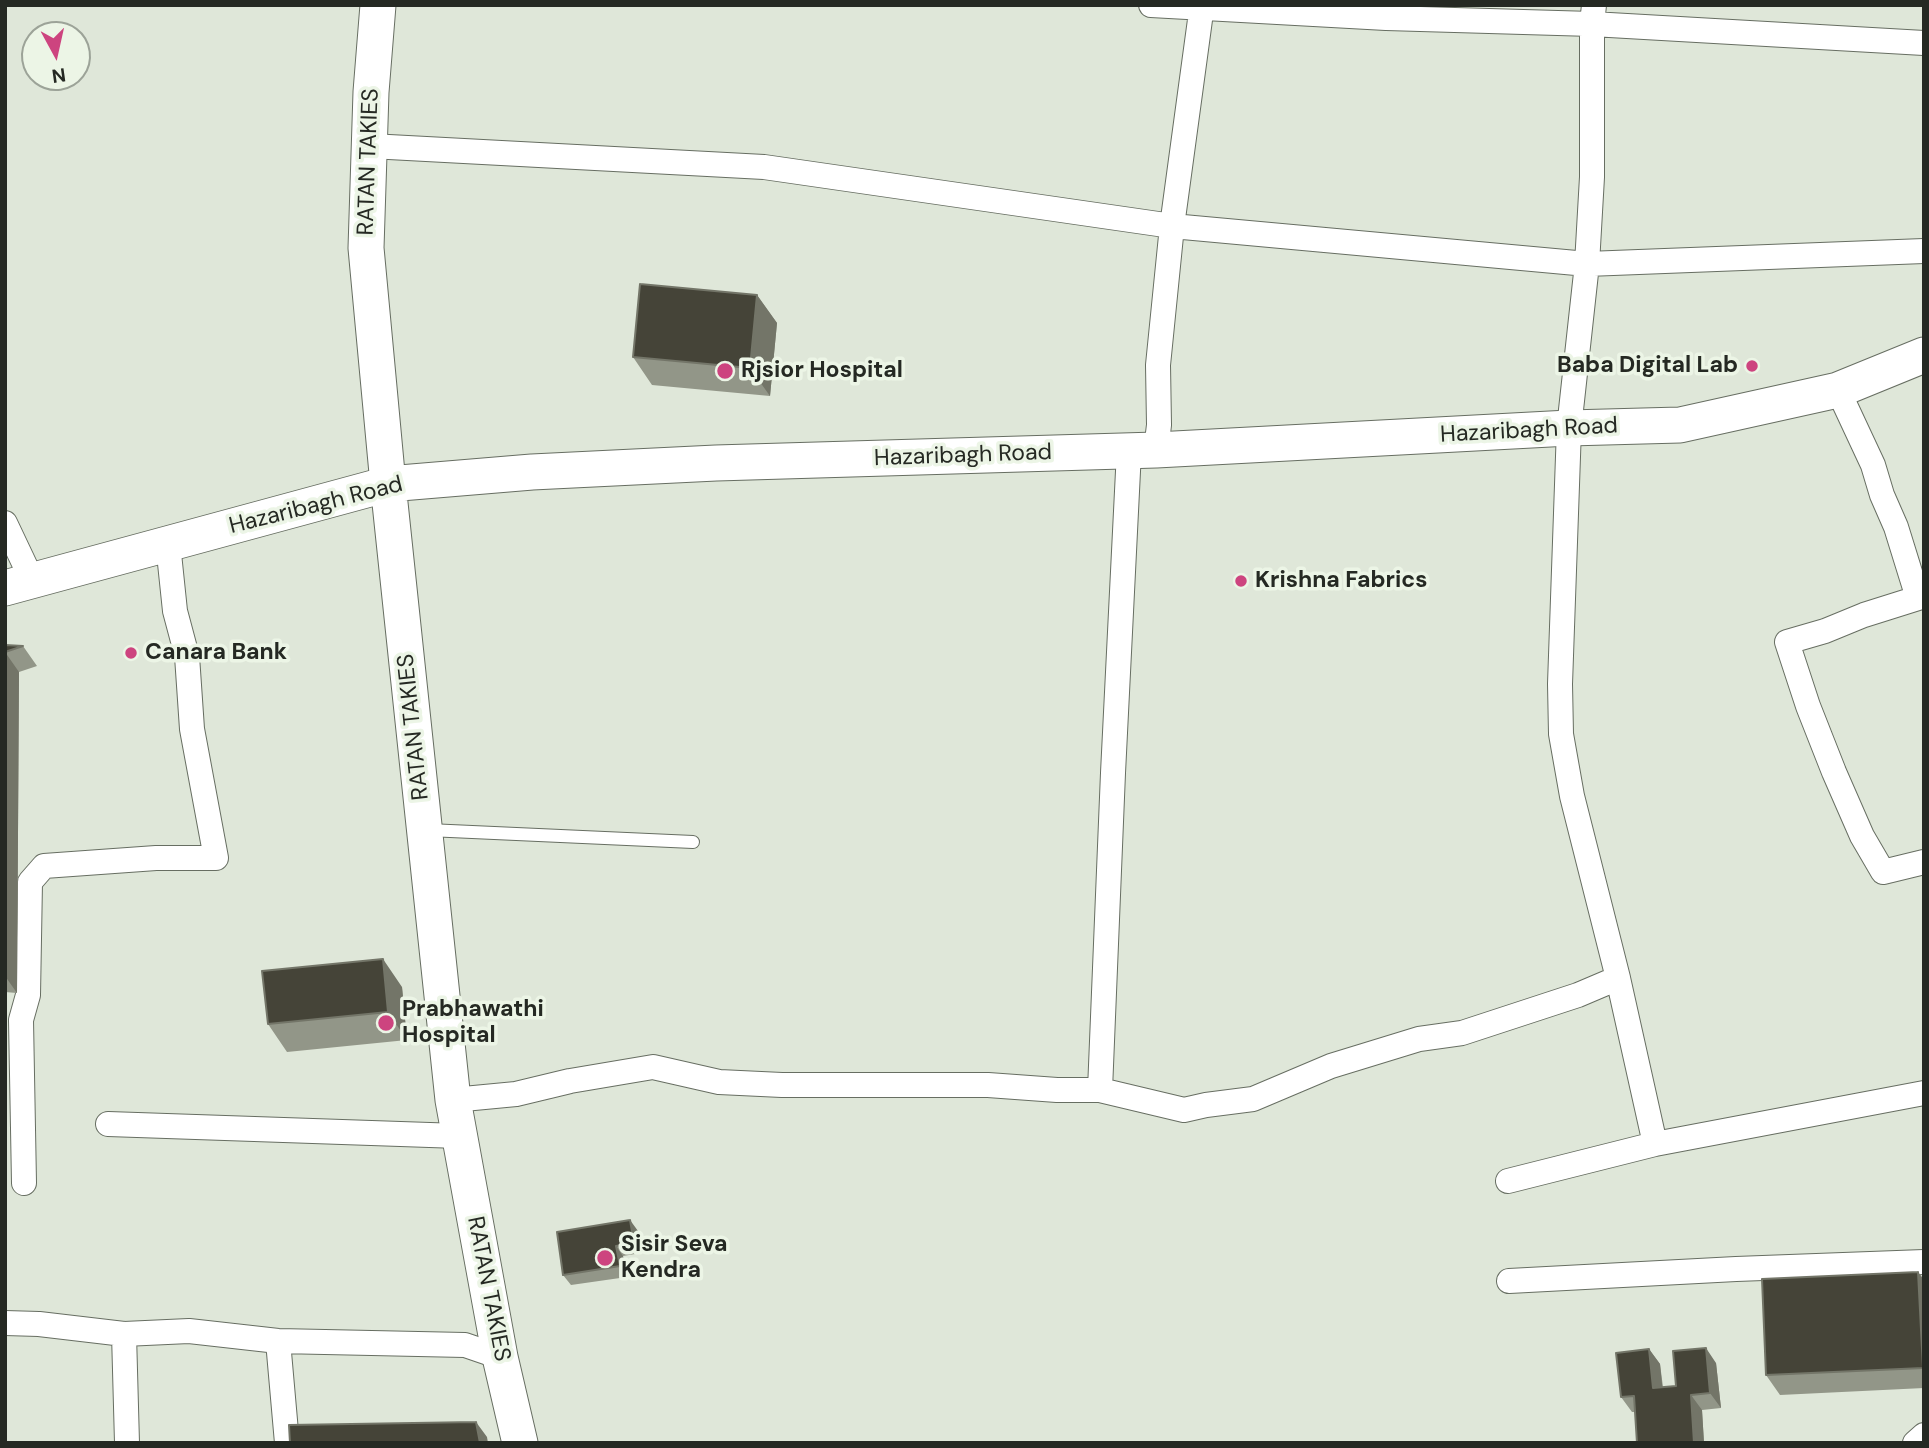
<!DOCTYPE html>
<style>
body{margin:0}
#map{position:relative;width:1929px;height:1448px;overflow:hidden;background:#dfe7d9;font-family:"DM Sans",sans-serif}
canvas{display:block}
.frame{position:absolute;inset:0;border:7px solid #252923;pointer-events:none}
.north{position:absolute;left:21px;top:21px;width:70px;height:70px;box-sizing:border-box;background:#ecf5e6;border:2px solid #9ca398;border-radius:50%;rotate:172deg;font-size:19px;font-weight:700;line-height:28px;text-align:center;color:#252923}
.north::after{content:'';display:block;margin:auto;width:24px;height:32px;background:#cd447f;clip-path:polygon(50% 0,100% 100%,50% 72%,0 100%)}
</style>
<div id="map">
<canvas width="1929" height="1448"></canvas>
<div class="frame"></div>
<div class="north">N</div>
</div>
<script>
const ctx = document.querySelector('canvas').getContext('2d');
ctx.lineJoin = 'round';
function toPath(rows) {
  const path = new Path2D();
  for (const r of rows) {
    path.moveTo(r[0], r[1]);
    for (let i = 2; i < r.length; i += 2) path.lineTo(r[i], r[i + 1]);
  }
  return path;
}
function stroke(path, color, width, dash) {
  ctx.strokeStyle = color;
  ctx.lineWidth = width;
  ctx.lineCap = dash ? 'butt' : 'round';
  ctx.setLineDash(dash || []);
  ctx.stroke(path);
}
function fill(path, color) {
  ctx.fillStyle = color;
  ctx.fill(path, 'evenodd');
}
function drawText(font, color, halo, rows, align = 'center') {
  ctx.font = font + ' "DM Sans",sans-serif';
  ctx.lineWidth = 7;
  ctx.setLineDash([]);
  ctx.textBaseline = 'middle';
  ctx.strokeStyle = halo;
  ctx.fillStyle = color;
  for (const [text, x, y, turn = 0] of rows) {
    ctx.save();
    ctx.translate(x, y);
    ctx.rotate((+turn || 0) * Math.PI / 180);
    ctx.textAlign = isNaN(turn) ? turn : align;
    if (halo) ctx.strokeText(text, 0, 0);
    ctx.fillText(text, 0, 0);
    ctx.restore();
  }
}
const lane = toPath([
 [428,830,693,842]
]);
const street = toPath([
 [1151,5,1386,18,1592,24,1924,43],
 [1594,5,1592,24,1592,177,1587,264,1569,428,1560,684,1561,734,1572,796,1618,978,1655,1144],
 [370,146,764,167,1172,226,1587,264,1924,251],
 [1838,390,1873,465,1882,495,1896,527,1918,598,1864,615,1825,631,1787,642,1808,706,1834,772,1862,836,1883,872,1924,862],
 [1156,450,1159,425,1158,365,1172,226,1202,5],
 [5,523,32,580],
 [1100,1090,1113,773,1129,451],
 [453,1100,516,1094,570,1081,653,1067,719,1082,782,1085,988,1085,1057,1090,1100,1090,1184,1110,1206,1105,1253,1099,1331,1066,1419,1039,1462,1033,1578,995,1618,978],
 [108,1124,459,1136],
 [1508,1181,1655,1144,1924,1093],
 [24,1183,21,1020,28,995,30,882,44,866,156,858,216,858,192,729,187,656,175,611,168,544],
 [1509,1281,1736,1269,1924,1262],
 [5,1323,39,1324,124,1334,189,1331,278,1341,465,1345,500,1357],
 [124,1334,127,1443],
 [278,1341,287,1443],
 [1915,1443,1924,1435]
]);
const secondary = toPath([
 [378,5,371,92,366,248,388,484,453,1100,500,1357,520,1443],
 [5,588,388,484,532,472,716,463,1156,450,1569,428,1680,425,1838,390,1924,355]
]);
stroke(lane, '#676e62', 14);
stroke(street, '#676e62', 26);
stroke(secondary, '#676e62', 37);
stroke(lane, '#fff', 12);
stroke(street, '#fff', 24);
stroke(secondary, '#fff', 35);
fill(toPath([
 [757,295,777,323,770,396,652,385,633,357],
 [5,645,23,646,37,666,19,672,17,993,5,992],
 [402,987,407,1040,287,1052,268,1024],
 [638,1231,641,1253,623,1256,627,1277,571,1285,563,1275],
 [1918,1272,1924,1280,1924,1388,1780,1395,1766,1375],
 [1649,1349,1660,1364,1663,1387,1676,1386,1716,1363,1721,1408,1702,1410,1704,1443,1637,1443,1635,1412,1632,1412,1621,1397]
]), '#929688');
fill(toPath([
 [757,295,777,323,770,396,750,368],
 [5,652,19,672,17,993,5,976],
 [383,959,402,987,407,1040,388,1012],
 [630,1220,638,1231,641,1253,634,1243],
 [616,1246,623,1256,627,1277,620,1266],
 [1918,1272,1924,1280,1924,1369,1923,1368],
 [1706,1348,1716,1363,1721,1408,1710,1393],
 [1649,1349,1660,1364,1664,1404,1653,1388],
 [1691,1395,1702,1410,1704,1443,1694,1443],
 [476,1422,487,1437,488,1443,480,1443]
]), '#737568');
const building = toPath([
 [640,284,757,295,750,368,633,357,640,284],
 [5,645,23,646,5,652,5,645],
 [383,959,388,1012,268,1024,262,971,383,959],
 [630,1220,634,1243,616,1246,620,1266,563,1275,557,1232,630,1220],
 [1918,1272,1923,1368,1766,1375,1762,1279,1918,1272],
 [1706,1348,1710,1393,1691,1395,1694,1443,1637,1443,1634,1396,1621,1397,1616,1353,1649,1349,1653,1388,1676,1386,1673,1351,1706,1348],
 [476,1422,480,1443,290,1443,289,1425,476,1422]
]);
fill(building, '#454438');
stroke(building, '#737568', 2);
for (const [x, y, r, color] of [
 [1752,366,7,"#cd447f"],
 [725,371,9,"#cd447f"],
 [1241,581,7,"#cd447f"],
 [131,653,7,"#cd447f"],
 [386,1023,9,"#cd447f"],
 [605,1258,9,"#cd447f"]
]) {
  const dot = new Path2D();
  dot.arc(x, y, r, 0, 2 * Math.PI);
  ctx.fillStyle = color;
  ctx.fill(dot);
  stroke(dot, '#ecf5e6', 2.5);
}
drawText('23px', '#252923', '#ecf5e6', [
 ["RATAN TAKIES",369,162,-88],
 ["Hazaribagh Road",1529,431,-3],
 ["Hazaribagh Road",963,456,-2],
 ["Hazaribagh Road",316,506,-14],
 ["RATAN TAKIES",414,727,-96],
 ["RATAN TAKIES",488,1289,79]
]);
drawText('bold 23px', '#252923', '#ecf5e6', [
 ["Baba Digital Lab",1738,366,"right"],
 ["Rjsior Hospital",741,371],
 ["Krishna Fabrics",1255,581],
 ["Canara Bank",145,653],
 ["Prabhawathi",402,1010],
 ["Hospital",402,1036],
 ["Sisir Seva",621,1245],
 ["Kendra",621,1271]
], 'left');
</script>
